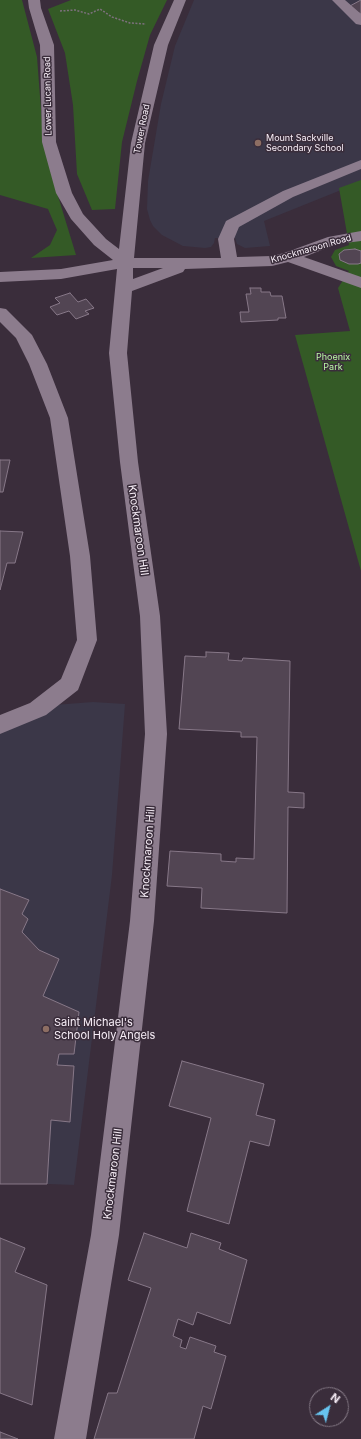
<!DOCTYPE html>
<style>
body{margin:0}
#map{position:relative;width:361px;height:1439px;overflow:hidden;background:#3a2d3b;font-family:Inter,sans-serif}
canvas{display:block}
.north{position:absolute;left:309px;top:1387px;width:40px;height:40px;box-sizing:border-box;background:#3a2d3b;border:1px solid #867b87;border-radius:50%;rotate:36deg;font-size:11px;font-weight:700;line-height:16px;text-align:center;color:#f8eff8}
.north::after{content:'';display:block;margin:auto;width:14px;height:18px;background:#67c4ef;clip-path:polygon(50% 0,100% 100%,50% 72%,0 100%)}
</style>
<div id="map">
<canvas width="361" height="1439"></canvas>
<div class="north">N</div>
</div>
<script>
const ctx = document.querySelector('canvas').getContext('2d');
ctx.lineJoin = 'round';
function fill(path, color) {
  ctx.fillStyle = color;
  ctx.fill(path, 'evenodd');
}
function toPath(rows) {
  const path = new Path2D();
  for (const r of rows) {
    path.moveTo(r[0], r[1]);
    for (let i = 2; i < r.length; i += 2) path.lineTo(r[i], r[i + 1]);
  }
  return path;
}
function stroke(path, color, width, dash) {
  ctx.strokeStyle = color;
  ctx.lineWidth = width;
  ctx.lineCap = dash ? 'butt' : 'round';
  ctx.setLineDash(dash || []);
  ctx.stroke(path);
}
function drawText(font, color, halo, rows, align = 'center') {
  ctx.font = font + ' Inter,sans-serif';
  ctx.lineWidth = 3;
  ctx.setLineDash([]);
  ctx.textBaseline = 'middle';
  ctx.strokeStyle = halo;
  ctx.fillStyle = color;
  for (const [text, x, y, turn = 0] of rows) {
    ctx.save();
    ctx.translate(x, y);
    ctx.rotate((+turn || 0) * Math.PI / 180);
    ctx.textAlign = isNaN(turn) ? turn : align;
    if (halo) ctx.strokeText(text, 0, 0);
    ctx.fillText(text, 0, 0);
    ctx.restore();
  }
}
fill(toPath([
 [194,0,361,0,361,182,264,221,270,246,245,248,237,244,235,238,215,238,214,243,211,247,205,248,183,246,162,235,153,226,150,220,147,209,148,181,161,104,175,46],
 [93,702,125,704,112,875,74,1185,0,1182,0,730,54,705]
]), '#3b3748');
fill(toPath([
 [0,0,22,0,37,57,43,136,58,196,76,255,31,258,50,245,57,230,48,209,0,195],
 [71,0,167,0,150,35,137,81,122,142,115,209,92,210,77,174,73,105,65,53,48,9],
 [361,180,361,571,295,335,350,331,338,288,349,271,336,266,331,257,335,250,349,245,339,188]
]), '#345a26');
const building = toPath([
 [361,0,361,14,348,7,361,0],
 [355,249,361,251,361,263,358,264,349,264,340,260,339,254,344,250,355,249],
 [250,288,261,288,261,292,270,292,271,296,282,296,286,318,278,318,278,320,241,322,240,312,249,312,246,294,251,294,250,288],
 [70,293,78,302,86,299,94,308,85,311,89,314,76,319,69,311,57,315,50,307,60,303,55,298,70,293],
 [0,460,10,460,3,492,0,492,0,460],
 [0,531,23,532,15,563,7,563,0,590,0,531],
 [206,652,229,653,228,660,242,661,243,658,290,661,288,792,304,793,304,808,288,807,287,913,201,908,202,888,167,886,170,851,221,854,221,861,236,862,236,858,254,859,257,737,241,737,241,732,179,729,185,656,206,657,206,652],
 [0,889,29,900,22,914,28,919,22,932,39,950,59,959,43,996,79,1012,74,1054,59,1054,57,1065,74,1066,70,1122,51,1120,47,1184,0,1184,0,889],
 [182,1061,264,1084,256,1115,275,1120,269,1146,250,1141,229,1224,187,1211,211,1118,169,1106,182,1061],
 [144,1233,187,1248,191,1233,221,1243,219,1249,247,1260,230,1324,197,1312,193,1325,178,1319,173,1336,182,1340,180,1347,186,1349,190,1337,216,1346,214,1352,226,1356,211,1409,203,1406,194,1439,94,1439,108,1393,117,1393,151,1288,128,1280,144,1233],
 [0,1238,25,1248,15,1272,47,1285,32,1405,0,1393,0,1238],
 [0,1432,18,1439,0,1439,0,1432]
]);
fill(building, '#524553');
stroke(building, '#877888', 1);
stroke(toPath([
 [60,11,75,10,89,14,100,9,112,17,130,23,146,24]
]), '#7d717d', 1.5, [2, 1.5]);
fill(toPath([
 [28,0,40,0,41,8,54,45,56,142,72,193,83,214,106,239,119,249,131,143,154,45,174,0,186,0,168,45,145,143,134,258,221,258,218,239,226,221,283,191,361,160,361,169,293,197,239,227,234,239,237,257,272,256,284,253,328,237,361,231,361,241,337,244,304,257,361,277,361,288,288,262,272,266,185,269,183,272,132,291,127,353,138,462,160,616,167,734,154,921,119,1235,86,1439,54,1439,91,1235,130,921,145,734,140,616,120,462,109,353,117,269,61,279,0,282,0,272,61,269,113,260,94,245,71,219,56,193,42,142,40,45,29,8,28,0],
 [133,268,163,268,133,279,133,268],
 [332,0,345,0,361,14,361,25,356,24,332,0],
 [0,308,6,309,32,335,47,364,68,418,90,556,97,640,78,690,46,715,0,734,0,715,30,703,61,679,77,640,70,556,50,418,29,364,16,338,0,322,0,308]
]), '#8c7c8d');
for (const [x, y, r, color] of [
 [258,143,4,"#8d6e63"],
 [46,1029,4,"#8d6e63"]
]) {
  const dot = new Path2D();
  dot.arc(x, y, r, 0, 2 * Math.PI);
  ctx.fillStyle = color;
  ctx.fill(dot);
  stroke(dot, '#3a2d3b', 1.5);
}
drawText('9px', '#f8eff8', '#3a2d3b', [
 ["Lower Lucan Road",48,96,-91],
 ["Tower Road",142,129,-79],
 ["Knockmaroon Road",311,249,-16]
]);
drawText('9px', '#f8eff8', '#3a2d3b', [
 ["Mount Sackville",266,138],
 ["Secondary School",266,148]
], 'left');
drawText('9px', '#baf7a5', '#3a2d3b', [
 ["Phoenix",333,357],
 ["Park",333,367]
]);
drawText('11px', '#f8eff8', '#3a2d3b', [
 ["Knockmaroon Hill",138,530,82],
 ["Knockmaroon Hill",148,852,-86],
 ["Knockmaroon Hill",113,1174,-83]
]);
drawText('11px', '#f8eff8', '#3a2d3b', [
 ["Saint Michael's",54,1023],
 ["School Holy Angels",54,1036]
], 'left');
</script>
